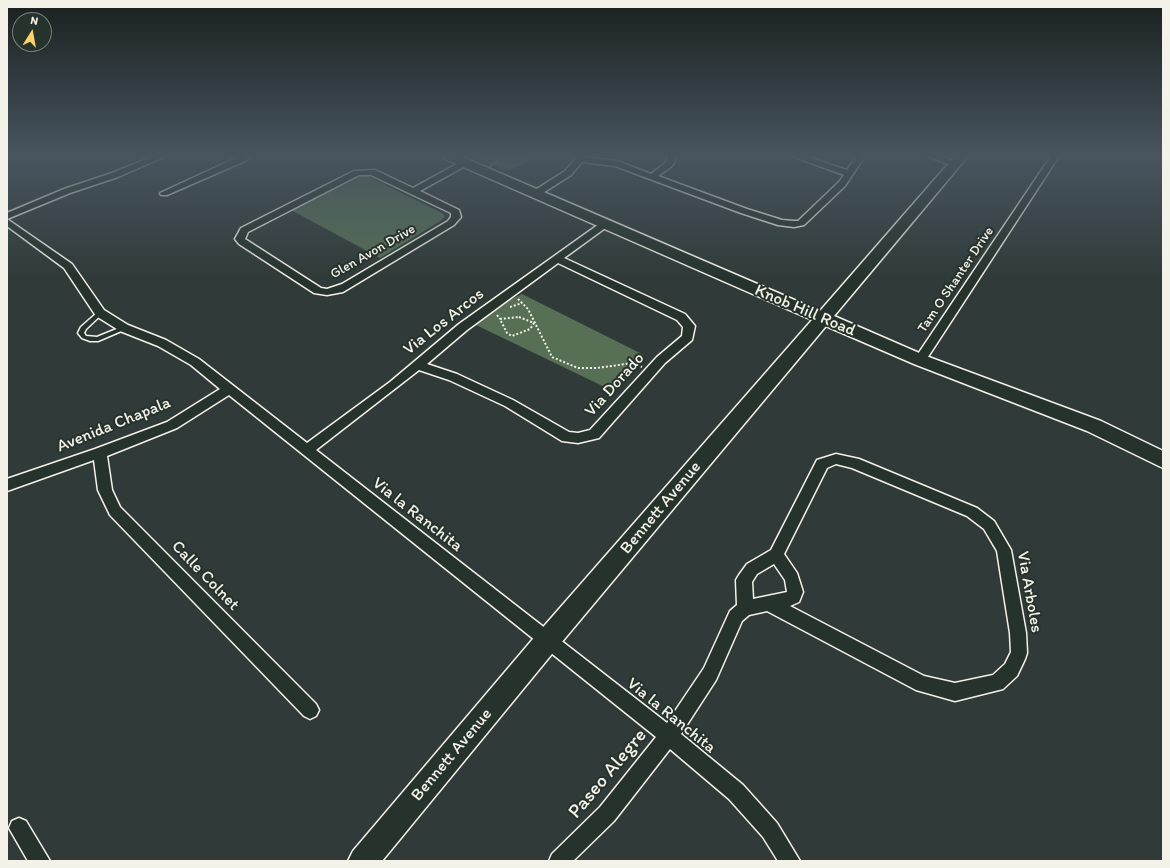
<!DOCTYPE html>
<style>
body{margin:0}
#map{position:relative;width:1170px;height:868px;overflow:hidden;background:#303b39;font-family:Itim,sans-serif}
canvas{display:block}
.frame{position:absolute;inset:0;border:8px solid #f4f1e8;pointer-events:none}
.north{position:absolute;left:12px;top:12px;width:40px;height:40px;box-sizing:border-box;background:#26332d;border:1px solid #787f78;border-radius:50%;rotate:11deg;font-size:11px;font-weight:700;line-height:16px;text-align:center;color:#f4f1e8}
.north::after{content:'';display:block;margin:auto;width:14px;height:18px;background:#ffd166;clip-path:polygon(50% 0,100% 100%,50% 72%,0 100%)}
</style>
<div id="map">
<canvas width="1170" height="868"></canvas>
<div class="frame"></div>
<div class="north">N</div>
</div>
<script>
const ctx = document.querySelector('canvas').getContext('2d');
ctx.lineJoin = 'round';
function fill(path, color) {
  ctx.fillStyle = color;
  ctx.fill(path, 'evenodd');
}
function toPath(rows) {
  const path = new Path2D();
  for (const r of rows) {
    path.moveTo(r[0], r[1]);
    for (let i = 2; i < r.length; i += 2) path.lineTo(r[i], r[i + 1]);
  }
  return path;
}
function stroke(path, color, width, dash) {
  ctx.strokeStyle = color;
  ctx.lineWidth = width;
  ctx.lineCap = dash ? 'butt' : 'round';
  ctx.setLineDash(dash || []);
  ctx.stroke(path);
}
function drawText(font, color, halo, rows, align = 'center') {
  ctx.font = font + ' Itim,sans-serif';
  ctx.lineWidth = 4;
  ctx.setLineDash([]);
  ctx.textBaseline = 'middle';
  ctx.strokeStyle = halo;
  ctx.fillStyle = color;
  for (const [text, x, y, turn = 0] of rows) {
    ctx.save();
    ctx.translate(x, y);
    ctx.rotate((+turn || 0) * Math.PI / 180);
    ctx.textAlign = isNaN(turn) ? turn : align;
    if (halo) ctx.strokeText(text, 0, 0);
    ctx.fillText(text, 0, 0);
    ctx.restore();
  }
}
fill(toPath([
 [471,156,531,156,526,163,508,171],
 [360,175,367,176,442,213,445,216,442,220,380,258,291,210],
 [522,294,644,355,613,391,476,325,505,302]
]), '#566f55');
stroke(toPath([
 [490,166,502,156]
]), '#8d9fa0', 3);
const lane = toPath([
 [100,311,102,312,102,314,86,329,84,333,86,336,97,337,124,326,127,328,126,329,98,341,90,341,82,338,78,333,81,327,98,312,100,311]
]);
const street = toPath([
 [154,156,166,156,118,177,70,193,7,219,7,213,64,189,112,173,154,156],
 [240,156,250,156,245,161,167,195,161,195,160,193,240,156],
 [578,156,617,161,651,174,665,163,669,156,677,156,672,166,658,176,747,209,782,220,794,221,798,221,839,182,844,175,792,156,805,156,847,170,857,156,865,156,845,186,804,225,794,227,778,225,741,213,615,166,582,162,571,175,538,196,532,196,532,192,565,171,578,156],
 [927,156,940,156,960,164,956,167,927,156],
 [1051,156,1059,156,924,363,916,363,914,360,916,357,1051,156],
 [464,160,467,161,467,165,420,191,459,210,461,217,454,225,343,292,327,295,314,293,239,244,235,239,241,228,354,171,375,170,413,188,464,160],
 [359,175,371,175,451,213,451,217,448,221,342,284,327,289,321,288,245,239,248,232,359,175],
 [7,219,72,264,104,310,128,325,166,340,199,359,307,443,390,382,459,324,602,222,608,222,608,226,564,258,685,314,695,326,692,340,665,363,599,438,578,443,562,441,505,406,449,380,419,370,316,450,667,723,704,668,730,611,737,605,736,580,739,575,747,564,771,550,817,460,836,454,859,459,977,508,994,521,1011,550,1026,633,1027,653,1025,659,1017,676,1003,689,955,701,916,690,767,611,749,615,742,621,716,680,681,734,743,785,777,823,800,861,778,861,763,837,729,799,670,749,614,821,573,861,549,861,552,854,600,807,656,737,229,395,177,428,107,456,112,490,120,507,316,704,319,710,316,716,310,719,304,716,110,515,98,490,94,460,7,491,7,479,95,449,167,422,220,389,191,365,158,346,120,331,96,316,64,268,7,226,7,219],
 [558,263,677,320,683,327,682,336,657,357,590,430,578,433,569,432,513,400,457,374,427,364,467,330,558,263],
 [836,464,852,468,967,516,984,529,997,551,1010,633,1011,652,1005,664,993,675,955,683,924,676,790,606,799,602,803,592,797,573,784,554,827,468,836,464],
 [774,564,785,580,787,592,753,599,752,582,757,574,774,564],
 [19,818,26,821,50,861,28,861,9,828,12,821,19,818]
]);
const secondary = toPath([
 [443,156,460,156,820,311,955,156,968,156,834,316,926,356,1101,421,1163,451,1163,468,1087,431,914,364,826,326,556,649,382,861,348,861,353,851,538,633,812,320,445,159,443,156]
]);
stroke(lane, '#f4f1e8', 3);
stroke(street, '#f4f1e8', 3);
stroke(secondary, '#f4f1e8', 3);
stroke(toPath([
 [518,299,528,309,552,357,578,368,597,368,633,363,642,367],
 [510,307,522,303],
 [497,315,500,319],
 [519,317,534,323,530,329,512,336,507,333,500,319,519,317]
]), '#f4f1e8', 2, [2, 2]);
fill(lane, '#26332d');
fill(street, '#26332d');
fill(secondary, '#26332d');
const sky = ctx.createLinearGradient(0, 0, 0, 278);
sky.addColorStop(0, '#1a201f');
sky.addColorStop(0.56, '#48555f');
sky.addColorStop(1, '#48555f00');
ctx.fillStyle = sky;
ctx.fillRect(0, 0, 1170, 278);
drawText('14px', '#f4f1e8', '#26332d', [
 ["Glen Avon Drive",373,252,-30],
 ["Tam O Shanter Drive",956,280,-56]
]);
drawText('17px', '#f4f1e8', '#26332d', [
 ["Knob Hill Road",805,311,23],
 ["Via Los Arcos",444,322,-38],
 ["Via Dorado",615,385,-48],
 ["Avenida Chapala",114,425,-22],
 ["Bennett Avenue",661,508,-50],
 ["Via la Ranchita",417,515,38],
 ["Calle Colnet",205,576,46],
 ["Via Arboles",1029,592,80],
 ["Via la Ranchita",671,716,39],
 ["Bennett Avenue",452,755,-50]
]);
drawText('20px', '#f4f1e8', '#26332d', [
 ["Paseo Alegre",608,774,-50]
]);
</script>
